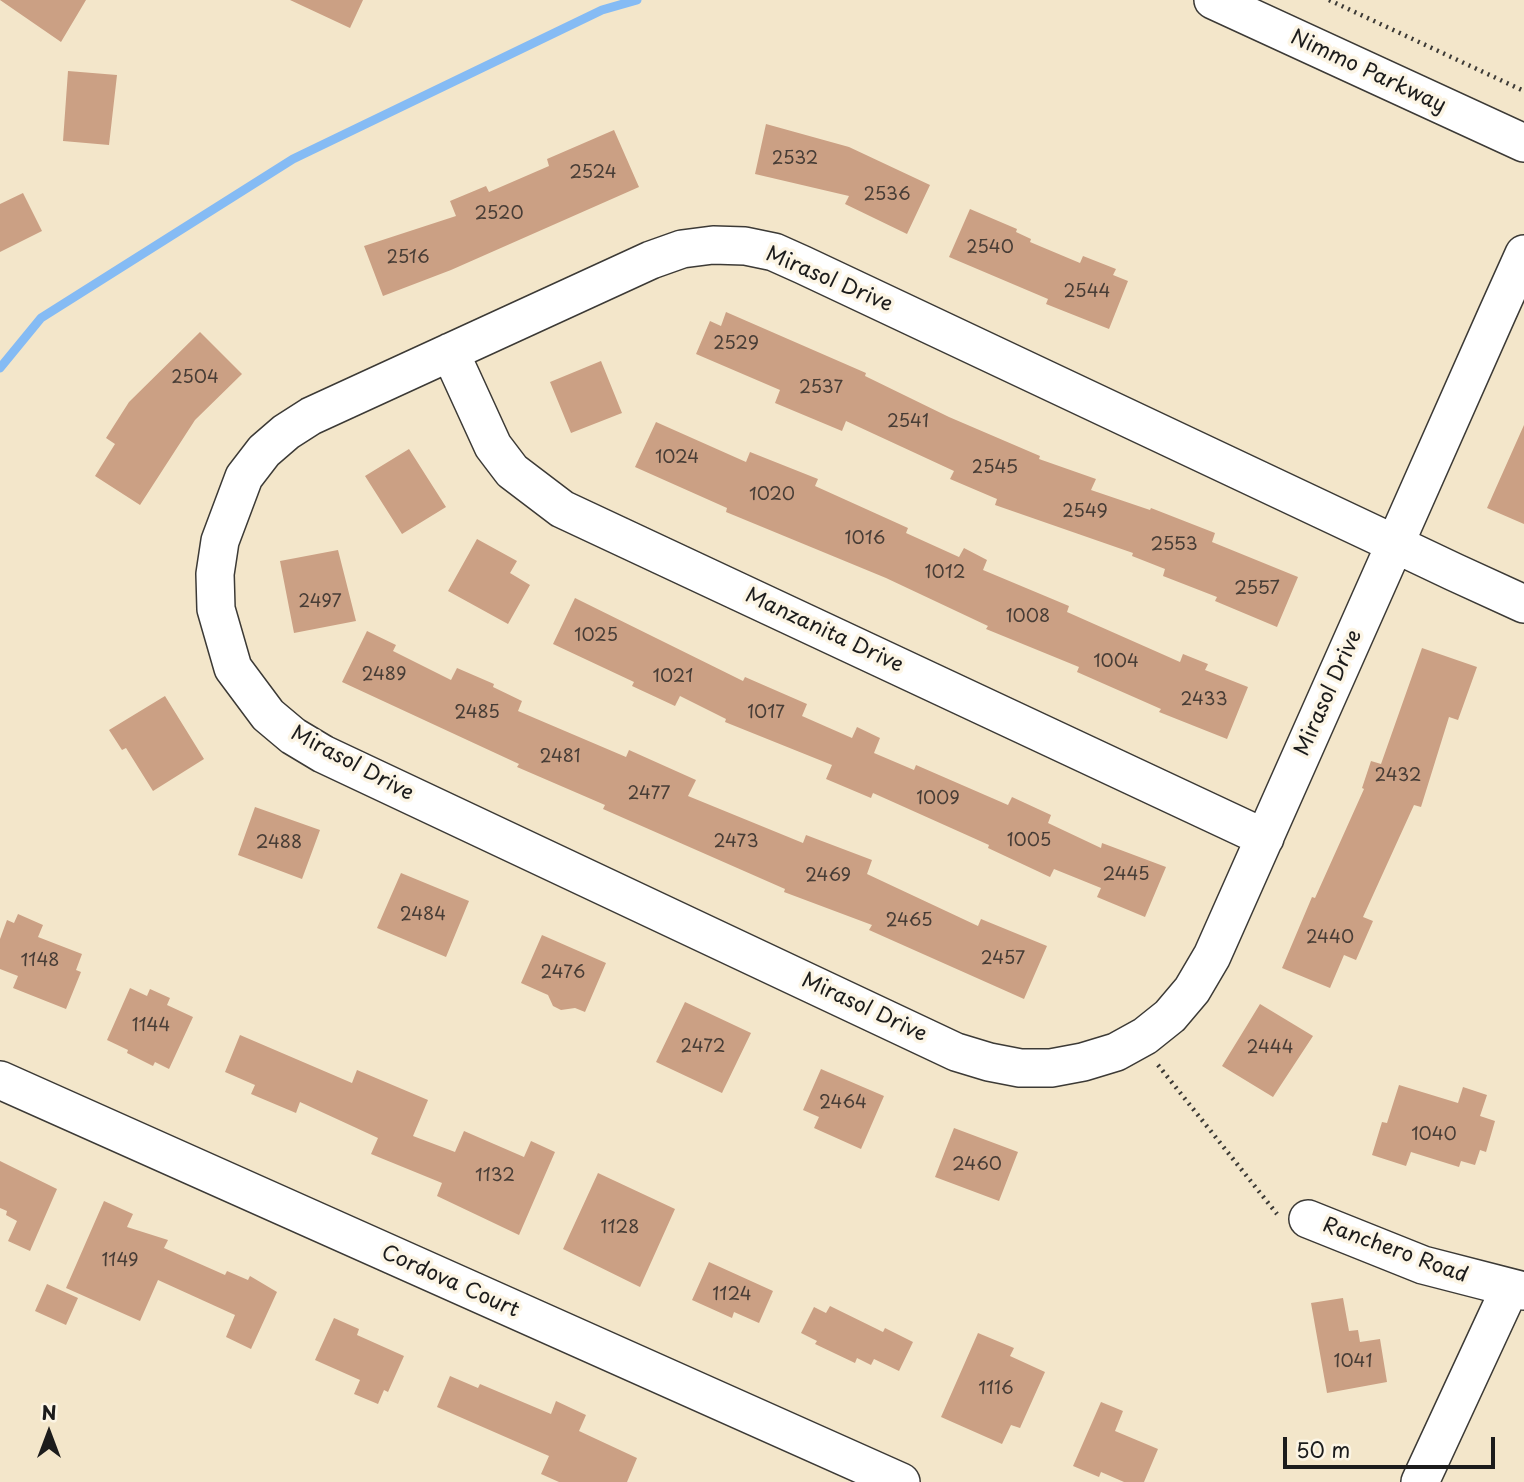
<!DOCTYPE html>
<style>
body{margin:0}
#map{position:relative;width:1524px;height:1482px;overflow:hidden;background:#f3e6ca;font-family:"Playpen Sans",sans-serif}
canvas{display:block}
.north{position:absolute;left:14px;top:1398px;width:70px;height:70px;-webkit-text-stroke:5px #fcf5e5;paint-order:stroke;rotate:0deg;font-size:19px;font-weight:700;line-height:28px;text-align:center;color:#1c1c1c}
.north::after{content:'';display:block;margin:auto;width:24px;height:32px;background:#1c1c1c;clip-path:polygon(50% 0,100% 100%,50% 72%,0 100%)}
.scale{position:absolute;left:1283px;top:1437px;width:212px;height:32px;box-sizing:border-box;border:4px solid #1c1c1c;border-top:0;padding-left:9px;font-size:21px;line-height:24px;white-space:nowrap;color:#1c1c1c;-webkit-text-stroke:5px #fcf5e5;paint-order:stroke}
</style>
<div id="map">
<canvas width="1524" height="1482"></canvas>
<div class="north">N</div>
<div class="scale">50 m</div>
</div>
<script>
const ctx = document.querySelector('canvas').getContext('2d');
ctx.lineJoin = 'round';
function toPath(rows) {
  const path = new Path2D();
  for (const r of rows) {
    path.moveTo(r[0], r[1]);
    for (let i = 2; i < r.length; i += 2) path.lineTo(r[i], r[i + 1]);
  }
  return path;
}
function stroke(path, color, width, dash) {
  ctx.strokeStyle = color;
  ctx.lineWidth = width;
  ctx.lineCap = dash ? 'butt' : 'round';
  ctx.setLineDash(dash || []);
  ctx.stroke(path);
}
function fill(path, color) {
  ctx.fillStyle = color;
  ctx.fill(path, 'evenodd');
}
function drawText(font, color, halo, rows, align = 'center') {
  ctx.font = font + ' "Playpen Sans",sans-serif';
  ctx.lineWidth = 7;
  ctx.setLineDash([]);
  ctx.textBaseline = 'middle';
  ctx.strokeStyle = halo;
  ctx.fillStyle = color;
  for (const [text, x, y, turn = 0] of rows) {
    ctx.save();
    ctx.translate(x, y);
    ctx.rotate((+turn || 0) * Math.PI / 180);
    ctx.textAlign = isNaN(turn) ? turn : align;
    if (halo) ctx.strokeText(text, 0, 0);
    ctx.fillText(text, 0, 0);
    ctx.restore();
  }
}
stroke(toPath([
 [0,368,41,318,293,159,602,10,637,0]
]), '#85bbf4', 9);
fill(toPath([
 [0,0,86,0,61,42],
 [290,0,363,0,350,28],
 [68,71,117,75,109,145,63,141],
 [766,124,849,147,930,185,907,234,845,204,849,196,755,174],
 [614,130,639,187,451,270,383,296,364,246,456,216,450,201,486,186,489,192,549,166,547,159],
 [23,193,42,231,0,252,0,204],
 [970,209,1017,229,1016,232,1031,239,1030,242,1080,263,1083,256,1116,269,1113,275,1128,281,1109,329,1046,304,1048,299,949,257],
 [726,312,866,373,865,376,949,417,1040,456,1039,459,1096,479,1091,490,1150,510,1151,508,1215,533,1212,542,1298,577,1277,627,1215,601,1217,597,1163,576,1165,569,1132,556,1133,553,995,505,997,499,950,479,954,471,846,421,842,431,775,403,780,390,696,354,710,321,721,326],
 [200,332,242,374,195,420,140,505,95,476,115,444,106,438,129,402],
 [601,361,622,413,571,433,550,382],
 [656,422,746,462,750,452,818,479,815,486,908,528,906,533,959,557,964,548,987,560,983,570,1069,606,1067,612,1180,662,1183,654,1208,664,1205,670,1248,687,1227,739,1159,712,1161,709,1077,672,1079,667,986,629,988,626,886,578,726,512,727,508,635,467],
 [1524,425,1524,524,1487,508],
 [409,449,446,507,402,534,365,476],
 [477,539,517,561,510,573,530,585,508,624,448,591],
 [338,550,356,621,294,633,280,561],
 [575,598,743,681,745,677,807,704,802,716,852,738,857,727,880,738,874,753,914,770,916,765,1008,805,1012,797,1051,815,1048,823,1101,848,1102,843,1166,867,1145,917,1097,897,1101,888,1054,869,1050,877,988,848,989,845,873,793,871,798,826,779,832,765,725,722,726,719,680,696,675,706,632,686,634,682,553,644],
 [367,631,396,645,393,651,451,680,457,668,494,684,493,687,522,701,518,711,626,757,629,750,696,780,688,796,803,843,806,835,872,860,867,874,978,926,981,919,1047,946,1024,999,869,930,872,925,784,892,785,889,603,809,605,805,517,767,519,764,342,682],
 [1422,648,1477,667,1458,720,1449,717,1421,807,1414,805,1363,917,1373,921,1356,960,1344,955,1330,988,1282,968,1312,897,1315,898,1364,789,1362,788,1371,761,1381,764],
 [165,696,204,759,153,791,126,748,122,750,109,730],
 [255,807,320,830,302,879,238,855],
 [401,873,469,901,446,957,377,928],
 [18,914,43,925,38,937,82,954,76,970,81,972,66,1009,13,988,18,976,0,969,0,939,7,920,14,923],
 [542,935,606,963,585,1012,575,1008,561,1010,553,1006,548,995,521,983],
 [130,988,147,996,150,989,170,998,167,1005,193,1017,169,1069,155,1062,153,1066,127,1053,128,1050,107,1040],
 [685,1002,751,1033,722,1093,656,1062],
 [1260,1004,1313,1036,1273,1097,1222,1066],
 [240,1035,352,1083,357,1070,428,1100,413,1136,455,1152,464,1131,524,1157,531,1141,555,1152,519,1235,437,1196,442,1183,371,1154,378,1138,300,1102,296,1113,251,1094,255,1085,225,1072],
 [821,1069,884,1096,861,1149,814,1128,819,1117,803,1110],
 [1399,1085,1458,1103,1463,1087,1487,1095,1480,1116,1495,1121,1486,1152,1480,1150,1475,1165,1461,1161,1459,1167,1411,1152,1406,1166,1372,1155,1382,1122,1387,1123],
 [954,1128,1018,1152,999,1201,935,1177],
 [0,1161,57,1189,30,1251,8,1241,17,1221,6,1215,7,1211,0,1208],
 [598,1173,675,1209,640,1287,563,1249],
 [104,1201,133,1214,127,1227,168,1240,164,1248,225,1275,227,1271,248,1280,250,1276,277,1292,251,1349,226,1337,235,1315,158,1280,140,1321,66,1288],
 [709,1262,773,1291,759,1323,734,1312,732,1318,692,1300],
 [47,1284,78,1298,66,1325,35,1311],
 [1343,1298,1349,1331,1358,1330,1360,1342,1380,1339,1387,1382,1327,1393,1311,1303],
 [830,1306,883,1332,885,1328,913,1342,899,1371,874,1359,871,1365,857,1358,855,1363,815,1344,817,1341,801,1333,814,1307,826,1313],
 [334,1318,359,1329,357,1335,404,1356,388,1392,384,1390,378,1404,354,1394,360,1380,315,1360],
 [978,1333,1014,1348,1010,1356,1045,1372,1020,1428,1011,1425,1002,1444,941,1417],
 [450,1376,478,1388,480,1384,551,1414,556,1401,586,1415,579,1431,637,1458,627,1482,559,1482,541,1474,549,1456,437,1407],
 [1101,1402,1123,1411,1115,1431,1158,1449,1144,1482,1124,1482,1101,1472,1099,1477,1073,1466]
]), '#cba084');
const minor = toPath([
 [1213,0,1524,143],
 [1524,254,1497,314,1395,544,1212,956,1192,990,1170,1016,1145,1036,1116,1052,1083,1062,1051,1068,1020,1068,989,1062,956,1052,323,754,293,736,268,715,233,668,216,609,215,574,220,541,244,477,264,451,286,432,311,416,651,260,682,249,713,245,745,246,774,252,803,265,1395,544,1454,572,1524,604],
 [450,352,493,446,512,471,562,509,1265,838],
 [0,1080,901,1482],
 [1308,1219,1423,1265,1524,1291],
 [1420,1482,1510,1288]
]);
stroke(minor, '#3c3a36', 40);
stroke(toPath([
 [1329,0,1524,91],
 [1158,1065,1277,1214]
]), '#3c3a36', 4.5, [2, 5]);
stroke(minor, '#fff', 37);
drawText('18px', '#483d36', null, [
 ["2532",795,159],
 ["2524",593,173],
 ["2536",887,195],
 ["2520",499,214],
 ["2540",990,248],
 ["2516",408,258],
 ["2544",1087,292],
 ["2529",736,344],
 ["2504",195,378],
 ["2537",821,388],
 ["2541",908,422],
 ["1024",677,458],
 ["2545",995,468],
 ["1020",772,495],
 ["2549",1085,512],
 ["1016",865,539],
 ["2553",1174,545],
 ["1012",945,573],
 ["2557",1257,589],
 ["2497",320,602],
 ["1008",1028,617],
 ["1025",596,636],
 ["1004",1116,662],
 ["2489",384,675],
 ["1021",673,677],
 ["2433",1204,700],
 ["2485",477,713],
 ["1017",766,713],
 ["2481",560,757],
 ["2432",1398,776],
 ["2477",649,794],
 ["1009",938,799],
 ["1005",1029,841],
 ["2473",736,842],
 ["2488",279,843],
 ["2445",1126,875],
 ["2469",828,876],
 ["2484",423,915],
 ["2465",909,921],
 ["2440",1330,938],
 ["2457",1003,959],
 ["1148",40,961],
 ["2476",563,973],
 ["1144",151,1026],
 ["2472",703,1047],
 ["2444",1270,1048],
 ["2464",843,1103],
 ["1040",1434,1135],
 ["2460",977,1165],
 ["1132",495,1176],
 ["1128",620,1228],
 ["1149",120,1261],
 ["1124",732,1295],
 ["1041",1353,1362],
 ["1116",996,1389]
]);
drawText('21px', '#1c1c1c', '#fcf5e5', [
 ["Nimmo Parkway",1368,72,25],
 ["Mirasol Drive",829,280,23],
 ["Manzanita Drive",824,631,25],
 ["Mirasol Drive",1329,693,-66],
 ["Mirasol Drive",352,764,28],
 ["Mirasol Drive",864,1008,25],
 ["Ranchero Road",1395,1251,20],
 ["Cordova Court",450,1282,24]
]);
</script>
